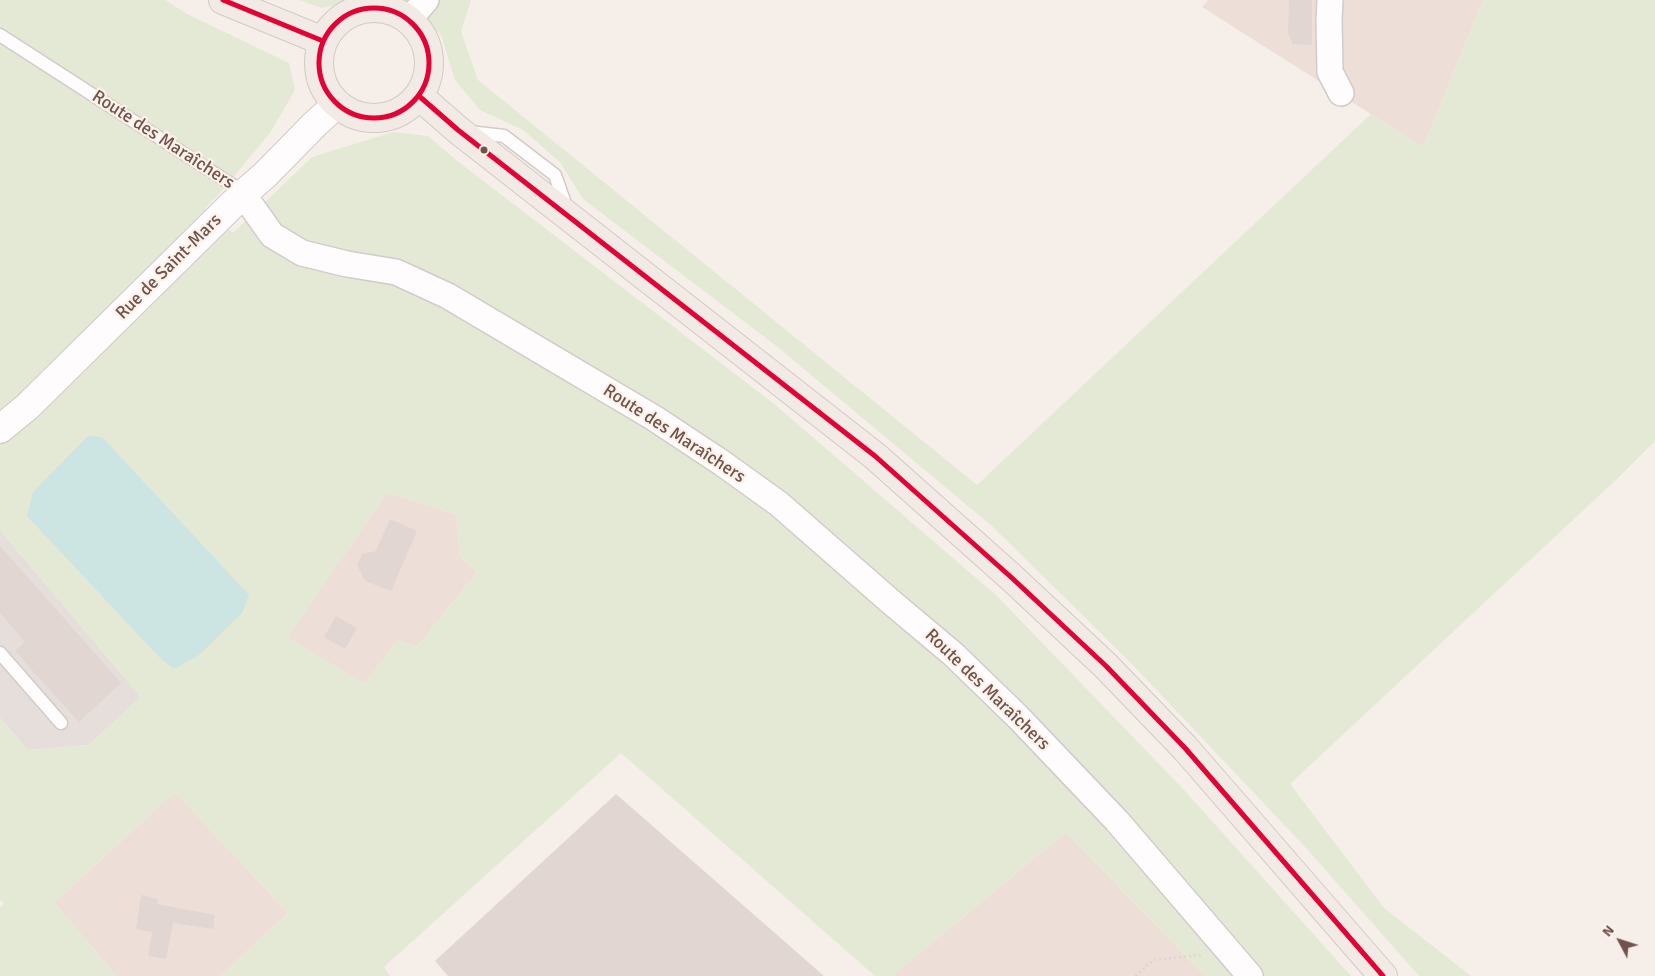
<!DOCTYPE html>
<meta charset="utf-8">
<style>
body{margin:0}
#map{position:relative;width:1655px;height:976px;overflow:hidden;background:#f5eee9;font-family:Signika,sans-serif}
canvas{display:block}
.north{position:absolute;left:1595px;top:916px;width:50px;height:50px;-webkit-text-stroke:4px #fdf2e9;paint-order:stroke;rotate:310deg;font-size:14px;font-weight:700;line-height:20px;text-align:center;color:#6f534c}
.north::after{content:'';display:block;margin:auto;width:18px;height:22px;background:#6f534c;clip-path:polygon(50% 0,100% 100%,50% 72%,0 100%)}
</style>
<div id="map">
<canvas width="1655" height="976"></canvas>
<div class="north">N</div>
</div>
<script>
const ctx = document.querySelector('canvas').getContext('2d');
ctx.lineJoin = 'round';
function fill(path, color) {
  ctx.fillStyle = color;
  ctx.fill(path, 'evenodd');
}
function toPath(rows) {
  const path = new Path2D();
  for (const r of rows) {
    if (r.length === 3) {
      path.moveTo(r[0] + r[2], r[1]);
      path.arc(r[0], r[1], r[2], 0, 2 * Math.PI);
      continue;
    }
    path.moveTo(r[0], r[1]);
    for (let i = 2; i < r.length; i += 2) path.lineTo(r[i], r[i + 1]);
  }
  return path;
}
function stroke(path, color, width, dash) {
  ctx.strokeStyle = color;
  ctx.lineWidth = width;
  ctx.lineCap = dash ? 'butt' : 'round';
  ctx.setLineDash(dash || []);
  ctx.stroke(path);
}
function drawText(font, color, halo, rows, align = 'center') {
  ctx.font = font + ' Signika,sans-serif';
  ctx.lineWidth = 4.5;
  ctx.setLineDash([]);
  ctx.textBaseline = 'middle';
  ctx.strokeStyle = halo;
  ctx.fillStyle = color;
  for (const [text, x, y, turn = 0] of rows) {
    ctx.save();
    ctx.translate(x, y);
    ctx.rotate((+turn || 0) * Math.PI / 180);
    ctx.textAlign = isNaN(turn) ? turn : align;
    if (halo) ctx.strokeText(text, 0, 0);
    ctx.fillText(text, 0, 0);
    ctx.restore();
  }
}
fill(toPath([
 [1208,0,1483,0,1423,147,1202,7],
 [387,493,456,514,460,557,477,572,417,647,398,640,364,684,287,637],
 [175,792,288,913,220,976,117,976,54,903],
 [1066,832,1205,976,892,976]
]), '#eddfd7');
fill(toPath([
 [0,530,141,697,89,745,28,750,0,718]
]), '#e6deda');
fill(toPath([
 [0,0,165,0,187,14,289,63,295,90,270,133,220,193,205,208,233,233,312,157,393,132,428,136,456,160,773,403,997,596,1185,791,1351,976,1205,976,1066,832,892,976,875,976,621,753,384,967,390,976,220,976,288,913,175,792,54,903,117,976,0,976,0,908,4,903,0,900,0,718,28,750,89,745,141,697,0,530],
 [387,493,456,514,460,557,477,572,417,647,398,639,364,684,288,637],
 [299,0,358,0,322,8],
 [403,0,471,0,461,32,478,80,977,485,1371,114,1423,147,1483,0,1655,0,1655,441,1619,477,1290,784,1384,908,1471,976,1419,976,1307,849,1131,663,993,527,779,348,583,199,560,162,523,130,480,110,455,80,441,35]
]), '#e4e9d5');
fill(toPath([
 [88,436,102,437,249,595,242,613,199,655,174,669,161,659,27,516,33,492]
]), '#cce5e3');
fill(toPath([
 [1289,0,1312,0,1312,45,1293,44,1288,33],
 [390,519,417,531,391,591,365,581,357,565,362,554,376,551],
 [0,546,121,683,79,722,15,651,25,642,0,613],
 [336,616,357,628,345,649,324,637],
 [616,794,824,976,448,976,435,961],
 [141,895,158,899,157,904,215,915,213,929,173,923,166,959,148,956,152,932,136,929]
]), '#e1d6d1');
const lane = toPath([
 [0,35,234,186,243,194],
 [469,132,504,136,555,175,567,209],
 [0,653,61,723]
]);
const street = toPath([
 [1330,0,1329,20,1330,72,1341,93],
 [409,20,426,0],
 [243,194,272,235,302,253,347,264,396,272,448,296,654,418,722,463,779,504,891,602,953,654,1018,717,1117,821,1250,976]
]);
const secondary = toPath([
 [0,429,27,407,243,194,265,175,315,124,337,104]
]);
const primary = toPath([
 [223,0,323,41],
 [374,63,55],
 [419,96,458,130,875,456,1012,578,1106,666,1185,748,1383,976]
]);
stroke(lane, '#d3cbc7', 15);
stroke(street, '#d3cbc7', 28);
stroke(secondary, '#d4c9c6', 30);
stroke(primary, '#d3c9c6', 30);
stroke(toPath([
 [1136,976,1153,960,1202,955]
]), '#d6cdca', 3, [1, 4]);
stroke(lane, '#fefcfc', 12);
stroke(street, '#fefcfc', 25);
stroke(secondary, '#fefcfc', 28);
stroke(primary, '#f1eae5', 28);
stroke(toPath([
 [223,0,323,41],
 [374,63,55],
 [419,96,458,130,875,456,1012,578,1106,666,1185,748,1383,976]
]), '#e40134', 5);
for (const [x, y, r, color] of [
 [484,150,4.5,"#6f534c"]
]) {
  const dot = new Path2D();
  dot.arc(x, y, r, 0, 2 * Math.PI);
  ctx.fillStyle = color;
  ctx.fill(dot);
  stroke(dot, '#fdf2e9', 2);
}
drawText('18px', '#6f534c', '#fdf2e9', [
 ["Route des Maraîchers",163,140,33],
 ["Rue de Saint-Mars",169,267,-45],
 ["Route des Maraîchers",674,434,33],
 ["Route des Maraîchers",987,690,44]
]);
</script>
